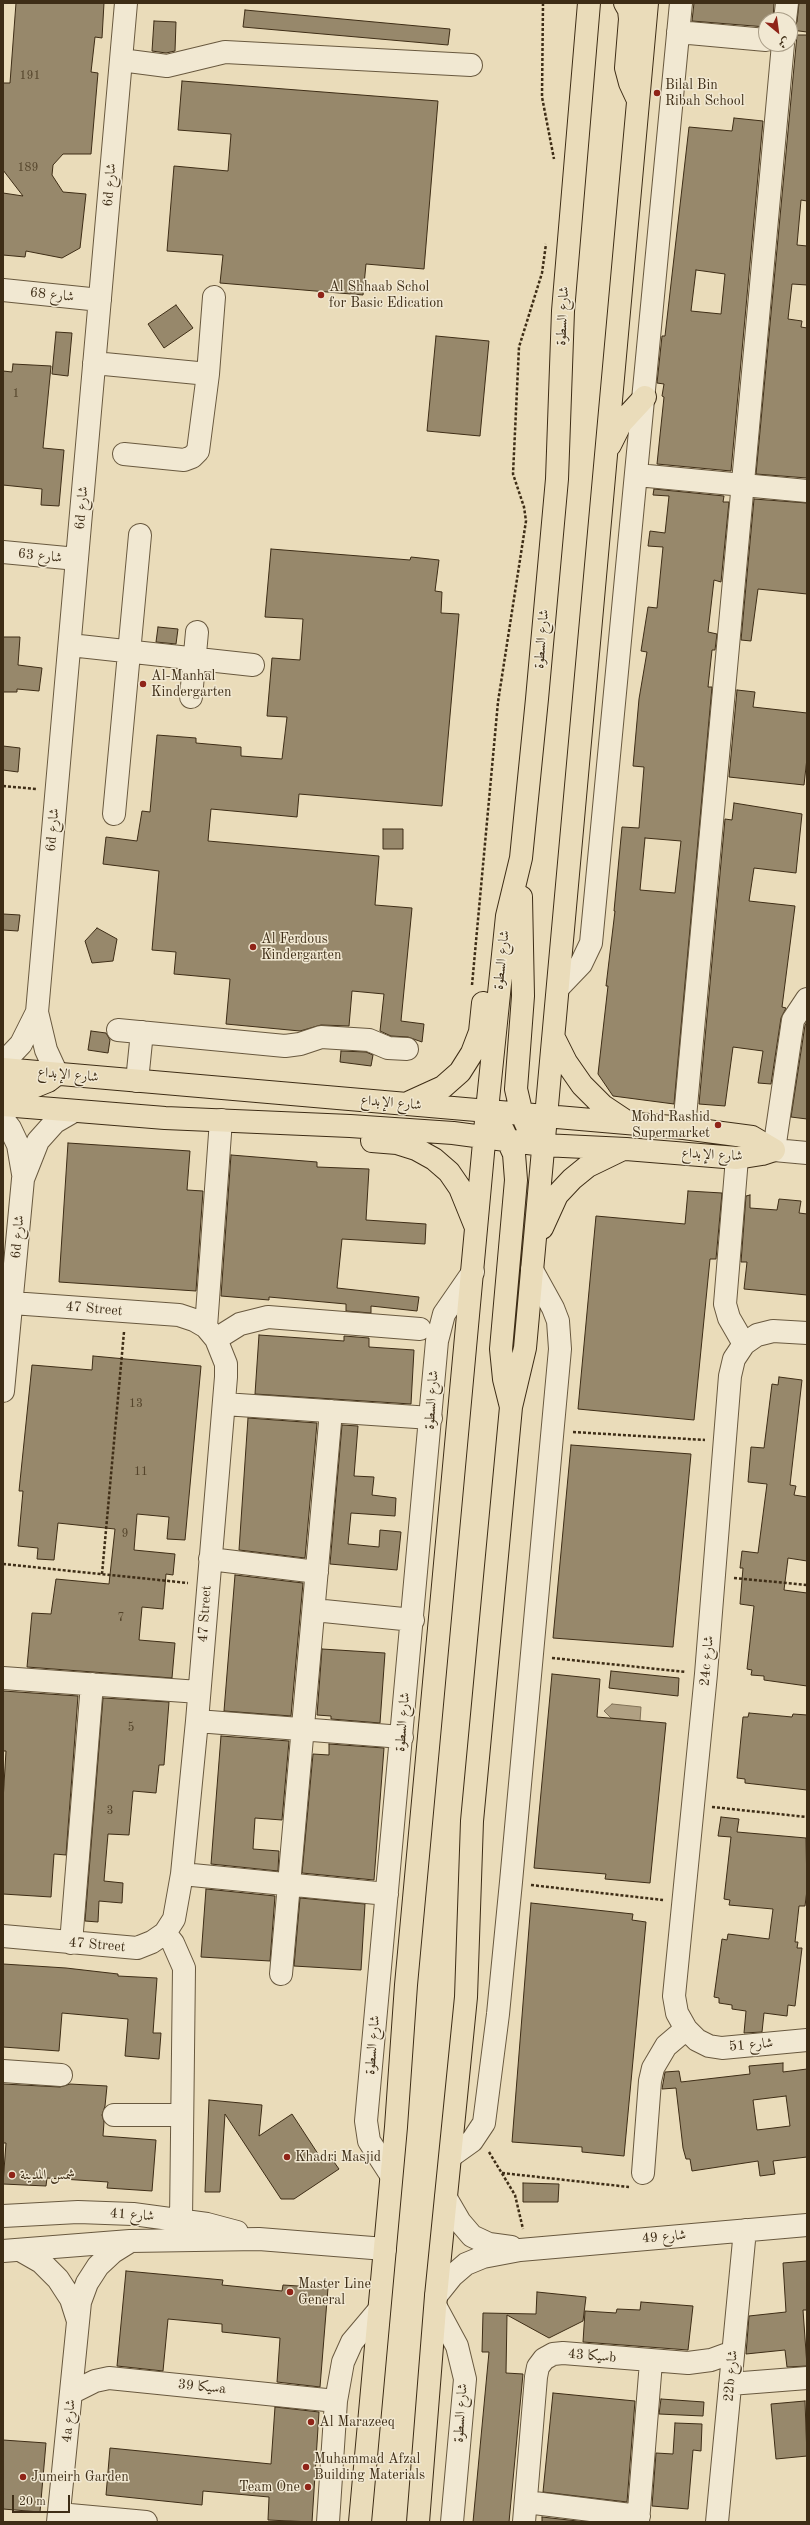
<!DOCTYPE html>
<meta charset="utf-8">
<style>
body{margin:0}
#map{position:relative;width:810px;height:2525px;overflow:hidden;background:#eadcba;font-family:"Old Standard TT",Amiri,serif}
canvas{display:block}
.frame{position:absolute;inset:0;border:4px solid #3e2d16;pointer-events:none}
.north{position:absolute;left:758px;top:12px;width:40px;height:40px;box-sizing:border-box;background:#f1e8d2;border:1px solid #a99d87;border-radius:50%;rotate:151deg;font-size:11px;font-weight:700;line-height:16px;text-align:center;color:#3e2d16}
.north::after{content:'';display:block;margin:auto;width:14px;height:18px;background:#8f2418;clip-path:polygon(50% 0,100% 100%,50% 72%,0 100%)}
.scale{position:absolute;left:12px;top:2495px;width:58px;height:18px;box-sizing:border-box;border:2px solid #3e2d16;border-top:0;padding-left:5px;font-size:12px;line-height:14px;white-space:nowrap;color:#3e2d16;-webkit-text-stroke:3px #f1e8d2;paint-order:stroke}
</style>
<div id="map">
<canvas width="810" height="2525"></canvas>
<div class="frame"></div>
<div class="north">ش</div>
<div class="scale">20 m</div>
</div>
<script>
const ctx = document.querySelector('canvas').getContext('2d');
ctx.lineJoin = 'round';
function fill(path, color) {
  ctx.fillStyle = color;
  ctx.fill(path, 'evenodd');
}
function toPath(rows) {
  const path = new Path2D();
  for (const r of rows) {
    path.moveTo(r[0], r[1]);
    for (let i = 2; i < r.length; i += 2) path.lineTo(r[i], r[i + 1]);
  }
  return path;
}
function stroke(path, color, width, dash) {
  ctx.strokeStyle = color;
  ctx.lineWidth = width;
  ctx.lineCap = dash ? 'butt' : 'round';
  ctx.setLineDash(dash || []);
  ctx.stroke(path);
}
function drawText(font, color, halo, rows, align = 'center') {
  ctx.font = font + ' "Old Standard TT",Amiri,serif';
  ctx.lineWidth = 3;
  ctx.setLineDash([]);
  ctx.textBaseline = 'middle';
  ctx.strokeStyle = halo;
  ctx.fillStyle = color;
  for (const [text, x, y, turn = 0] of rows) {
    ctx.save();
    ctx.translate(x, y);
    ctx.rotate((+turn || 0) * Math.PI / 180);
    ctx.textAlign = isNaN(turn) ? turn : align;
    if (halo) ctx.strokeText(text, 0, 0);
    ctx.fillText(text, 0, 0);
    ctx.restore();
  }
}
const water = toPath([
 [612,1704,641,1707,640,1721,611,1718,604,1711,612,1704]
]);
fill(water, '#b0a082');
stroke(water, '#827257', 1);
const building = toPath([
 [16,3,104,3,102,38,95,37,91,72,98,73,91,154,63,154,53,165,52,175,63,192,86,194,80,248,62,258,26,251,25,257,3,255,3,193,23,196,3,170,3,83,10,83,16,3],
 [694,3,774,3,773,20,766,20,766,27,692,21,694,3],
 [799,3,807,3,807,32,791,30,797,22,799,3],
 [245,10,450,29,448,45,243,27,245,10],
 [154,21,176,22,175,51,166,53,152,51,154,21],
 [797,35,807,35,807,201,801,200,797,245,807,246,807,285,792,284,788,319,802,321,801,327,807,328,807,478,756,474,797,35],
 [182,81,438,101,424,269,366,264,363,295,220,283,223,255,167,251,174,166,228,171,231,134,178,130,182,81],
 [734,118,763,121,731,471,657,464,664,397,662,396,664,384,657,383,662,336,665,336,689,127,732,131,734,118],
 [696,270,725,274,721,314,691,311,696,270],
 [176,305,193,328,164,348,148,324,176,305],
 [56,332,72,333,68,376,52,374,56,332],
 [436,336,489,341,480,436,427,431,436,336],
 [13,364,51,366,43,448,64,450,59,506,41,505,42,489,3,485,3,371,12,372,13,364],
 [654,489,724,496,723,502,729,502,721,582,714,580,708,632,717,634,715,650,712,650,708,687,712,687,674,1104,613,1096,598,1074,608,986,606,986,615,911,614,911,622,827,639,828,644,767,633,766,639,699,647,652,641,651,648,607,657,608,663,547,648,546,650,531,665,533,669,496,653,495,654,489],
 [645,838,681,841,675,893,640,890,645,838],
 [754,499,807,503,807,594,758,589,751,641,741,640,754,499],
 [271,549,410,560,411,557,439,560,435,591,442,592,441,613,459,614,442,806,299,794,297,817,211,809,208,841,379,856,375,905,412,908,401,1021,424,1024,422,1042,408,1037,391,1036,380,1031,384,994,352,991,349,1026,321,1025,300,1031,226,1024,230,979,174,974,176,952,152,950,159,871,103,864,106,837,137,841,142,811,150,812,157,735,196,738,196,743,241,747,241,756,282,759,287,717,267,716,272,658,300,660,303,619,265,617,271,549],
 [158,627,178,629,176,644,156,642,158,627],
 [3,637,20,637,18,665,42,668,39,691,17,689,17,692,3,692,3,637],
 [737,690,755,692,753,707,807,713,807,758,804,785,729,777,737,690],
 [3,746,20,748,18,772,3,770,3,746],
 [734,803,802,814,796,873,754,868,749,901,795,906,782,1007,786,1008,781,1018,771,1084,758,1083,763,1051,733,1047,725,1106,699,1104,725,819,732,820,734,803],
 [383,829,403,829,403,849,383,849,383,829],
 [3,914,20,915,18,931,3,930,3,914],
 [97,928,117,939,113,961,92,963,85,941,97,928],
 [807,1022,807,1119,791,1117,805,1025,807,1022],
 [91,1031,106,1033,110,1040,108,1053,88,1050,91,1031],
 [341,1051,366,1052,373,1055,371,1066,340,1062,341,1051],
 [68,1143,190,1151,187,1190,203,1191,196,1291,59,1282,68,1143],
 [231,1155,317,1162,317,1167,369,1169,366,1220,426,1224,425,1244,342,1239,337,1288,419,1297,417,1311,371,1306,371,1313,346,1311,346,1304,269,1297,269,1300,221,1296,231,1155],
 [688,1191,722,1193,716,1259,710,1259,694,1420,578,1409,596,1216,685,1224,688,1191],
 [750,1195,750,1208,777,1210,779,1199,801,1201,799,1213,807,1214,807,1295,744,1289,747,1262,741,1262,746,1196,750,1195],
 [259,1335,344,1341,344,1336,369,1338,369,1347,414,1350,411,1404,255,1394,259,1335],
 [93,1356,201,1366,185,1540,167,1539,169,1517,137,1514,134,1550,175,1554,173,1575,166,1574,163,1609,142,1607,139,1640,175,1643,172,1678,27,1667,32,1613,51,1614,56,1579,109,1584,115,1529,58,1523,54,1560,37,1559,38,1548,18,1546,23,1491,19,1491,32,1365,92,1370,93,1356],
 [779,1377,802,1380,790,1485,796,1486,794,1495,807,1497,807,1561,788,1558,784,1590,807,1593,807,1686,764,1680,764,1676,751,1675,752,1670,747,1669,754,1606,740,1604,743,1568,740,1568,742,1551,758,1553,767,1484,748,1482,751,1447,764,1448,772,1384,778,1385,779,1377],
 [248,1418,317,1423,305,1558,239,1550,248,1418],
 [342,1425,358,1426,354,1476,374,1477,372,1495,396,1498,395,1516,351,1513,348,1544,379,1547,380,1530,401,1532,397,1570,330,1564,342,1425],
 [571,1445,691,1454,673,1647,553,1638,571,1445],
 [235,1575,303,1583,291,1716,224,1711,235,1575],
 [322,1649,385,1653,380,1723,331,1719,331,1716,317,1715,322,1649],
 [611,1671,679,1678,678,1696,609,1688,611,1671],
 [552,1674,600,1679,597,1717,666,1723,650,1883,605,1879,606,1874,534,1868,552,1674],
 [3,1691,78,1696,66,1855,54,1854,51,1897,3,1894,3,1801,6,1751,3,1751,3,1691],
 [103,1698,169,1702,164,1765,159,1765,156,1793,133,1791,129,1835,108,1834,104,1881,123,1883,122,1903,99,1901,98,1922,85,1921,103,1698],
 [749,1713,792,1717,793,1714,807,1715,807,1790,745,1783,745,1779,737,1778,743,1717,748,1717,749,1713],
 [221,1736,289,1741,282,1820,255,1818,253,1849,279,1851,278,1871,211,1864,221,1736],
 [329,1744,384,1748,374,1880,302,1873,313,1754,329,1755,329,1744],
 [721,1817,739,1819,737,1832,806,1838,807,1890,805,1906,799,1906,795,1942,798,1942,797,1948,802,1948,795,2006,788,2005,787,2016,764,2013,762,2032,744,2033,746,2011,732,2009,732,2005,719,2003,719,1998,714,1997,722,1939,727,1940,728,1934,769,1939,773,1909,729,1905,730,1900,724,1899,731,1837,718,1836,721,1817],
 [206,1889,275,1896,270,1961,201,1957,206,1889],
 [300,1898,365,1904,361,1970,294,1966,300,1898],
 [531,1903,633,1914,632,1920,646,1922,624,2156,582,2152,582,2147,512,2142,531,1903],
 [3,1964,66,1968,118,1974,118,1976,157,1978,153,2033,161,2033,159,2059,125,2056,128,2019,62,2013,59,2051,3,2047,3,1964],
 [783,2063,783,2072,807,2069,807,2157,773,2161,775,2174,760,2176,758,2161,692,2171,690,2159,686,2159,683,2148,676,2088,662,2089,665,2072,679,2071,681,2082,750,2074,749,2066,783,2063],
 [786,2096,790,2126,757,2130,753,2100,786,2096],
 [3,2084,60,2087,70,2084,107,2086,105,2106,102,2115,104,2122,103,2136,156,2140,152,2191,107,2188,108,2182,47,2178,46,2186,3,2184,6,2143,3,2143,3,2084],
 [209,2100,262,2105,259,2136,292,2114,322,2160,329,2155,339,2169,294,2199,281,2199,225,2114,220,2192,205,2192,209,2100],
 [523,2183,559,2184,558,2202,523,2202,523,2183],
 [807,2261,807,2310,803,2310,807,2366,787,2367,785,2350,746,2354,749,2316,786,2312,783,2263,807,2261],
 [126,2271,223,2280,222,2285,282,2291,283,2285,328,2288,320,2387,277,2382,280,2338,222,2332,222,2324,168,2319,163,2371,117,2366,126,2271],
 [537,2292,586,2297,583,2321,549,2338,507,2315,506,2373,523,2374,509,2522,473,2522,489,2352,482,2352,483,2313,536,2314,537,2292],
 [641,2302,693,2306,688,2350,583,2342,585,2311,616,2313,617,2309,640,2310,641,2302],
 [553,2393,635,2401,627,2502,543,2492,553,2393],
 [661,2399,704,2402,703,2416,659,2414,661,2399],
 [805,2401,807,2456,776,2459,771,2404,805,2401],
 [275,2407,319,2412,312,2522,268,2520,269,2497,203,2491,202,2505,106,2495,110,2448,271,2464,275,2407],
 [675,2423,702,2424,701,2451,693,2450,688,2509,652,2506,656,2453,673,2454,675,2423],
 [3,2440,46,2443,40,2512,3,2509,3,2440],
 [542,2517,586,2522,542,2522,542,2517]
]);
fill(building, '#97886b');
stroke(building, '#3e2d16', 1);
const minor = toPath([
 [785,20,787,3],
 [678,32,766,40],
 [121,60,167,66,225,52,471,65],
 [3,290,100,300],
 [94,363,208,374],
 [124,454,184,460,192,457,198,451,208,374,214,297],
 [637,475,807,491],
 [3,552,77,559],
 [70,645,253,665],
 [191,697,197,632],
 [114,814,140,535],
 [558,988,581,964,591,943,681,3],
 [807,999,793,1020,774,1150,807,1153],
 [37,1012,46,1050,57,1074],
 [118,1030,285,1046,300,1044,321,1037,369,1040,388,1048,407,1049],
 [3,1063,21,1044,37,1012,126,3],
 [137,1081,142,1032],
 [3,1119,10,1128,18,1145,23,1174],
 [684,1128,783,44],
 [737,1158,725,1304,729,1318,744,1344],
 [206,1327,221,1120],
 [807,1333,773,1331,757,1335,744,1344,734,1359,730,1376,706,1674,674,1996,677,2013,686,2029,697,2040,709,2046,722,2048,807,2040],
 [216,1339,240,1324,268,1317,420,1329],
 [3,1391,23,1179,38,1141,55,1122,74,1111],
 [224,1404,431,1418],
 [210,1559,317,1572],
 [314,1610,413,1620],
 [3,1678,199,1692],
 [197,1721,402,1737],
 [182,1874,387,1894],
 [165,1933,173,1943,184,1968,181,2220],
 [3,1936,137,1948,152,1942,165,1933,174,1919,182,1874,197,1721,226,1377,226,1364,216,1339,206,1327,194,1320,179,1315,12,1303],
 [71,1943,92,1684],
 [281,1974,331,1411],
 [3,2071,61,2075],
 [114,2115,182,2115],
 [451,2156,472,2141,484,2123,498,2014,511,1882,560,1349,558,1321,553,1308,532,1270],
 [643,2173,650,2081,653,2068,666,2046,686,2029],
 [391,2175,369,2141,366,2121,437,1341,444,1314,473,1272],
 [446,2198,460,2222,472,2236,489,2244,511,2247],
 [3,2216,78,2212,133,2214,207,2224,237,2232],
 [20,2250,41,2262,58,2279,71,2299,78,2321],
 [3,2251,130,2241,259,2239,385,2249],
 [436,2296,452,2276,466,2264,483,2257,520,2250,807,2225],
 [437,2309,457,2346,465,2379,452,2522],
 [730,2384,807,2378],
 [71,2393,95,2381,109,2378,336,2401],
 [526,2502,639,2516],
 [59,2514,146,2522],
 [58,2522,80,2302,87,2283,98,2266,113,2252,129,2242],
 [328,2522,336,2401,343,2362,352,2342,379,2310],
 [524,2522,536,2377,538,2367,544,2359,553,2354,563,2353,688,2363,711,2360,733,2352],
 [638,2522,651,2362],
 [717,2522,745,2230]
]);
const major = toPath([
 [625,3,629,10,630,19,626,68,630,83,637,98],
 [610,445,621,423,645,397],
 [521,897,523,996,516,1089,522,1115,527,1126],
 [554,1038,566,1062,582,1085,603,1106,627,1122],
 [3,1069,684,1128,752,1137,774,1150],
 [3,1089,26,1090,48,1081,57,1074],
 [410,1102,443,1087,460,1072,472,1053,480,1032,483,1003],
 [3,1105,165,1118,350,1126,453,1133,543,1145,626,1149,737,1158,762,1154,774,1150],
 [503,1130,514,1154,516,1180,501,1349,504,1379,511,1407],
 [372,1141,397,1143,416,1149,434,1159,449,1172,460,1188,475,1225],
 [542,1228,557,1195,572,1179,588,1166,621,1150],
 [360,2522,396,2127,406,1985,487,1110,507,916,521,858,537,699,557,479,563,311,589,3],
 [418,2522,436,2296,466,1997,472,1821,511,1407,525,1348,647,3]
]);
stroke(minor, '#69593f', 24);
stroke(major, '#3e2d16', 24);
stroke(toPath([
 [543,3,542,97,554,159],
 [3,786,36,789],
 [472,985,498,702,526,521,524,507,513,474,519,347,542,273,546,244],
 [573,1432,705,1440],
 [3,1564,188,1583],
 [102,1574,124,1332],
 [734,1578,807,1585],
 [552,1658,686,1672],
 [712,1807,807,1817],
 [531,1885,663,1900],
 [489,2152,515,2195,523,2229],
 [502,2173,629,2187]
]), '#3e2d16', 2.5, [3, 2]);
stroke(minor, '#f1e8d2', 22);
stroke(major, '#eadcba', 22);
for (const [x, y, r, color] of [
 [657,93,4,"#8f2418"],
 [321,295,4,"#8f2418"],
 [143,684,4,"#8f2418"],
 [253,947,4,"#8f2418"],
 [718,1125,4,"#8f2418"],
 [287,2157,4,"#8f2418"],
 [12,2175,4,"#8f2418"],
 [290,2292,4,"#8f2418"],
 [311,2422,4,"#8f2418"],
 [306,2467,4,"#8f2418"],
 [23,2477,4,"#8f2418"],
 [308,2487,4,"#8f2418"]
]) {
  const dot = new Path2D();
  dot.arc(x, y, r, 0, 2 * Math.PI);
  ctx.fillStyle = color;
  ctx.fill(dot);
  stroke(dot, '#f1e8d2', 1.5);
}
drawText('12px', '#54442b', null, [
 ["191",30,76],
 ["189",28,168],
 ["1",16,394],
 ["13",136,1404],
 ["11",141,1472],
 ["9",125,1534],
 ["7",121,1618],
 ["5",131,1728],
 ["3",110,1811]
]);
drawText('14px', '#3e2d16', '#f1e8d2', [
 ["Bilal Bin",665,85],
 ["Ribah School",665,101],
 ["Al Shhaab Schol",329,287],
 ["for Basic Edication",329,303],
 ["Al-Manhal",151,676],
 ["Kindergarten",151,692],
 ["Al Ferdous",261,939],
 ["Kindergarten",261,955],
 ["Mohd Rashid",710,1117,"right"],
 ["Supermarket",710,1133,"right"],
 ["Khadri Masjid",295,2157],
 ["شمس المدينة",20,2175],
 ["Master Line",298,2284],
 ["General",298,2300],
 ["Al Marazeeq",319,2422],
 ["Muhammad Afzal",314,2459],
 ["Building Materials",314,2475],
 ["Jumeirh Garden",31,2477],
 ["Team One",300,2487,"right"]
], 'left');
drawText('14px', '#3e2d16', '#f1e8d2', [
 ["6d شارع",110,185,-85],
 ["شارع 68",52,295,6],
 ["شارع السطوة",563,316,-87],
 ["6d شارع",82,508,-85],
 ["شارع 63",40,556,6],
 ["شارع السطوة",542,639,-85],
 ["6d شارع",53,830,-85],
 ["شارع السطوة",502,960,-84],
 ["شارع الإبداع",68,1075,5],
 ["شارع الإبداع",391,1103,5],
 ["شارع الإبداع",712,1155,3],
 ["6d شارع",18,1237,-85],
 ["47 Street",94,1309,5],
 ["شارع السطوة",432,1400,-86],
 ["47 Street",205,1614,-86],
 ["24c شارع",707,1661,-85],
 ["شارع السطوة",403,1722,-85],
 ["47 Street",97,1945,5],
 ["شارع السطوة",373,2045,-85],
 ["شارع 51",751,2045,-5],
 ["شارع 41",132,2215,4],
 ["شارع 49",664,2237,-5],
 ["سيكا 43b",592,2356,5],
 ["22b شارع",731,2376,-85],
 ["سيكا 39a",202,2387,6],
 ["شارع السطوة",461,2413,-86],
 ["4a شارع",69,2421,-84]
]);
</script>
